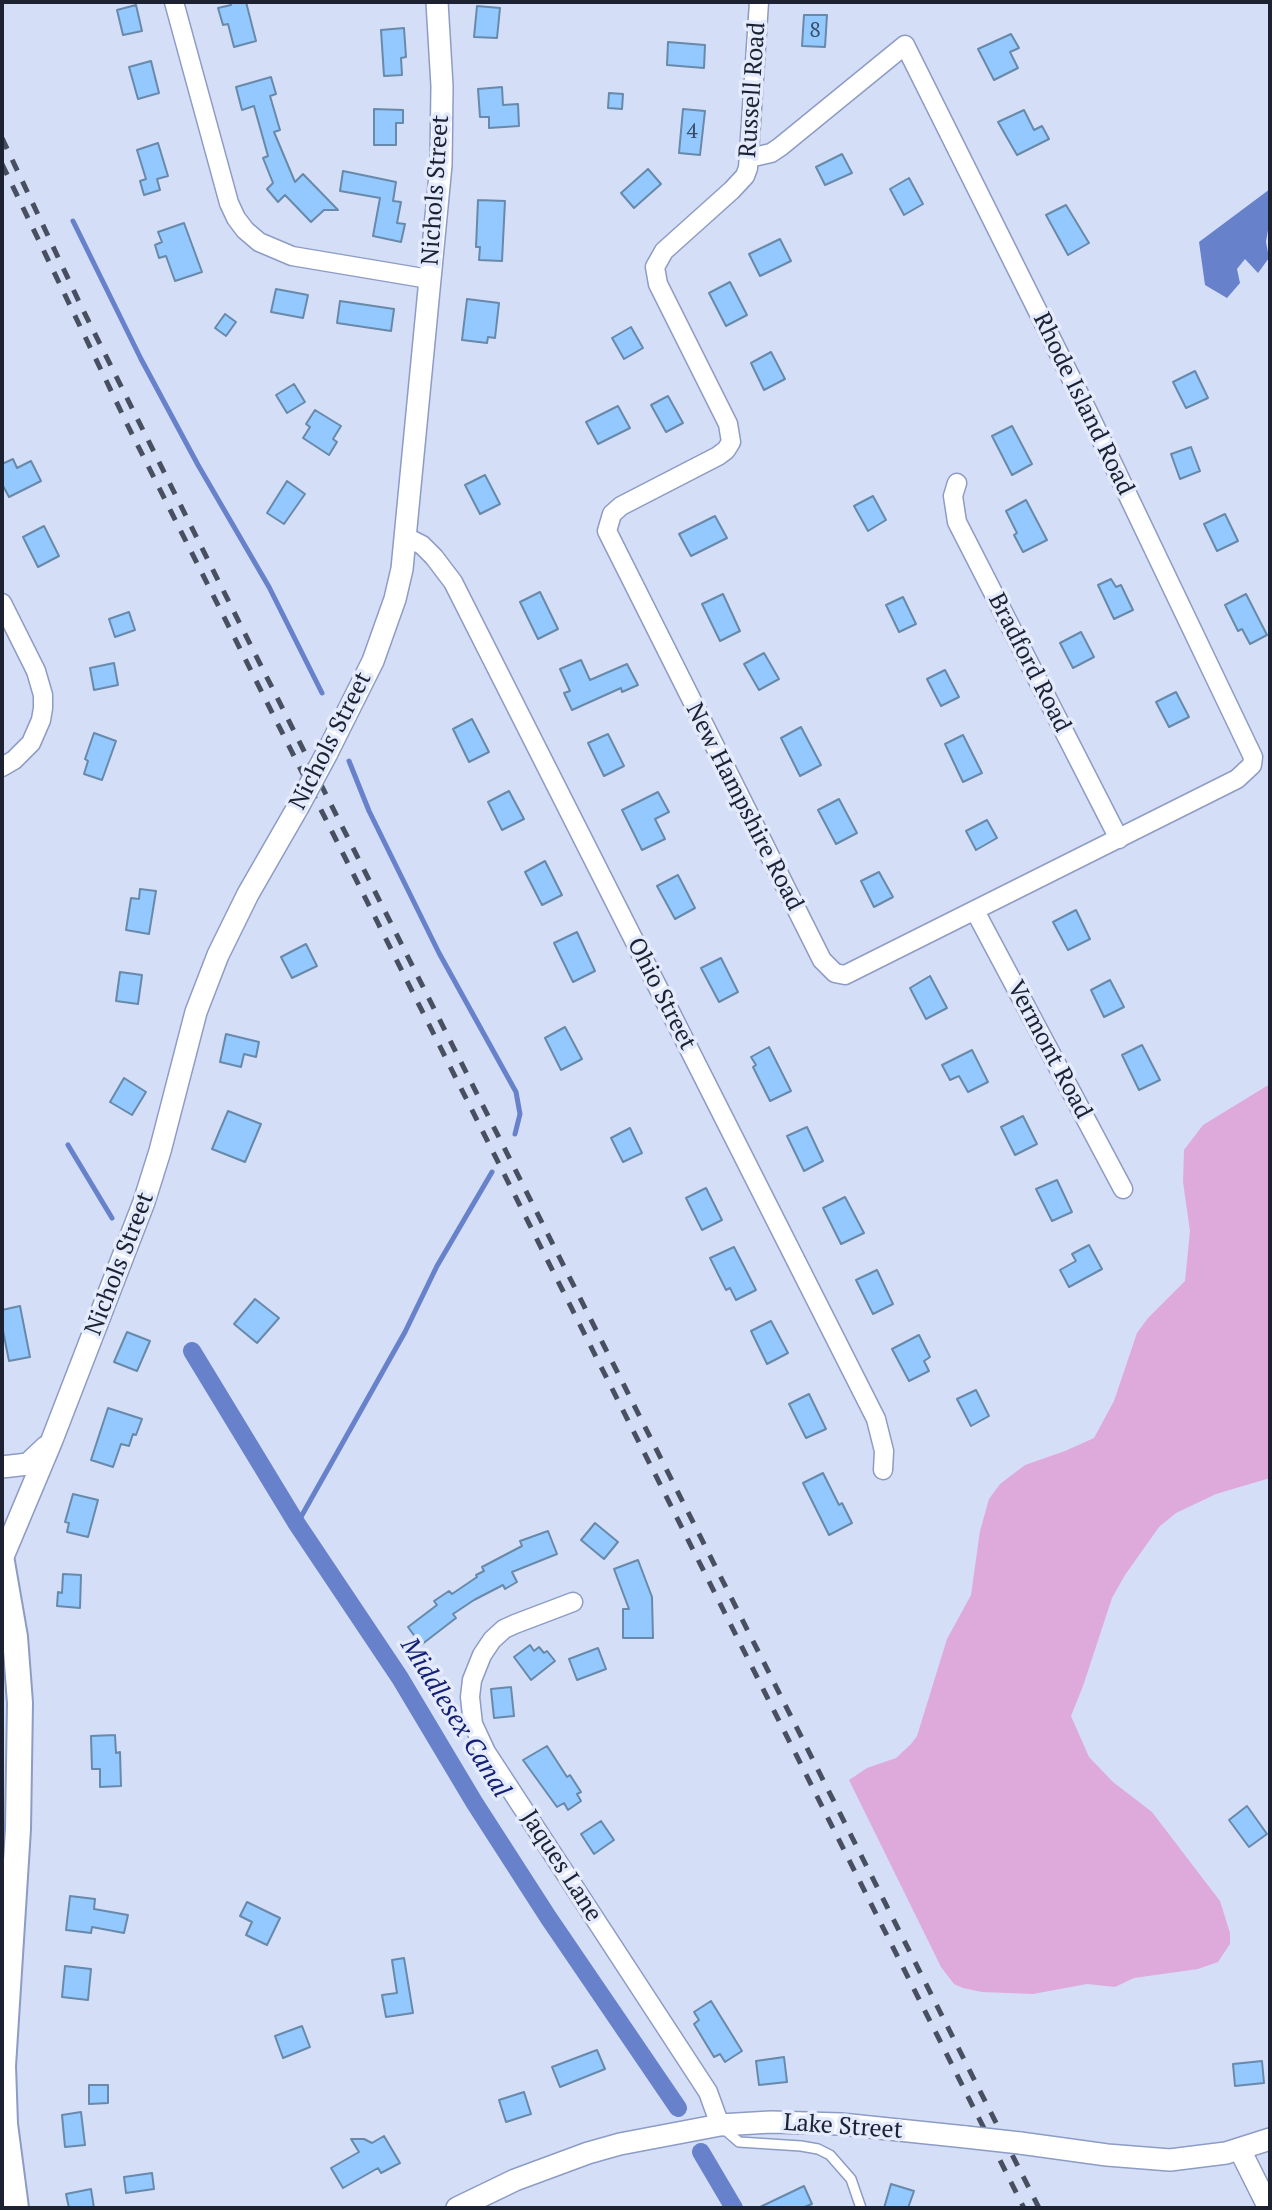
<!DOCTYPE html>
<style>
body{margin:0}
#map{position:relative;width:1272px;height:2210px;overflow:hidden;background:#d4def7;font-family:"PT Serif",serif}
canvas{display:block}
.frame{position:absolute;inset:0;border:4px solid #1c2231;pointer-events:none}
</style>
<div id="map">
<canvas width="1272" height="2210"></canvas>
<div class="frame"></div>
</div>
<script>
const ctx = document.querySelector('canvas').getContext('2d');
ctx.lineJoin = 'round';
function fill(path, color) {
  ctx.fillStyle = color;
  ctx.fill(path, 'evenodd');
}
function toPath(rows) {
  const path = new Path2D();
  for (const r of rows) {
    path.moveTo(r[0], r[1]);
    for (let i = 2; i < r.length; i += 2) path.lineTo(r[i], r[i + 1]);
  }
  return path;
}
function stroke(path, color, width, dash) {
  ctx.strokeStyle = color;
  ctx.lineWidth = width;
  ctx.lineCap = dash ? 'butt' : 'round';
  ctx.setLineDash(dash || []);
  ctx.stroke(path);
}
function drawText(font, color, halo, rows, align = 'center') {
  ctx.font = font + ' "PT Serif",serif';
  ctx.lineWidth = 7;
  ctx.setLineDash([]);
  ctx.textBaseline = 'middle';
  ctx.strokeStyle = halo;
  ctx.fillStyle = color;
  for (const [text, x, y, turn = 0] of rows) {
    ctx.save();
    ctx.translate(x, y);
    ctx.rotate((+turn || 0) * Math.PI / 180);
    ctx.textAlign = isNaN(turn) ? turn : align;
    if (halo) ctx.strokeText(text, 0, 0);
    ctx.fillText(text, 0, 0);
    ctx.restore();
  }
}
fill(toPath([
 [1270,1084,1270,1478,1216,1494,1176,1513,1159,1527,1125,1575,1112,1598,1083,1686,1071,1716,1089,1757,1113,1782,1152,1812,1220,1901,1230,1933,1230,1944,1218,1962,1198,1969,1134,1978,1115,1987,1087,1984,1033,1994,982,1992,963,1988,954,1984,941,1967,849,1780,867,1768,896,1758,911,1744,917,1736,947,1639,971,1595,980,1531,989,1499,1000,1484,1025,1465,1065,1451,1094,1438,1114,1401,1137,1333,1148,1318,1185,1281,1190,1231,1183,1182,1184,1150,1203,1125]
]), '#deaadb');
fill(toPath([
 [1270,189,1270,218,1266,242,1269,258,1258,273,1245,259,1237,269,1240,283,1227,298,1205,285,1199,242]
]), '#6881cb');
stroke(toPath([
 [73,221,141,359,198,465,269,587,322,693],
 [349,761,369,811,439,953,516,1092,520,1114,515,1134],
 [68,1145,112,1218],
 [297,1524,405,1332,437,1266,492,1172]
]), '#6881cb', 5);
stroke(toPath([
 [192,1351,297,1524,400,1678,474,1802,548,1917,678,2108],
 [701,2152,734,2208]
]), '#6881cb', 18);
const building = toPath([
 [230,2,246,2,256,41,234,47,228,24,223,25,218,8,231,5,230,2],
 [136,5,142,31,123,35,117,10,136,5],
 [477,6,500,8,497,38,474,37,477,6],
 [804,15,827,15,825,47,802,46,804,15],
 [404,28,406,57,401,58,402,75,384,76,381,30,404,28],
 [1011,34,1019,48,1010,52,1018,68,994,80,978,49,1011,34],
 [668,42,705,45,704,68,667,65,668,42],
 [151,61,159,93,138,99,129,67,151,61],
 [271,77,276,94,270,96,280,130,274,132,295,182,303,174,338,210,324,210,311,222,285,195,278,202,267,189,273,183,263,158,268,156,254,106,242,110,236,87,271,77],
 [502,87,503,105,518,104,519,126,489,128,489,117,480,117,478,89,502,87],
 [609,93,623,94,622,109,608,108,609,93],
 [374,109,403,110,403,123,396,123,396,145,374,145,374,109],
 [683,109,705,111,700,155,679,153,683,109],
 [1024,110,1034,130,1042,126,1049,139,1017,155,998,122,1024,110],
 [158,143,168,176,157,179,160,190,144,195,140,181,146,179,137,150,158,143],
 [842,154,852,173,825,185,816,167,842,154],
 [648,169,661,184,634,208,621,193,648,169],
 [343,171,396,182,393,201,401,202,397,223,405,224,401,242,373,236,380,198,340,191,343,171],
 [909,178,923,204,904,215,890,189,909,178],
 [478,200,505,201,502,261,479,260,480,247,476,247,478,200],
 [1066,205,1089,243,1068,255,1046,215,1066,205],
 [184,223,202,272,175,281,166,256,159,258,155,245,162,242,158,232,184,223],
 [780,239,791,261,760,276,749,254,780,239],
 [730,282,747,315,726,326,709,293,730,282],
 [276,289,308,295,303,318,271,312,276,289],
 [467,299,499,303,495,338,488,337,487,343,462,340,467,299],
 [340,301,394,309,391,331,337,323,340,301],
 [225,314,236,322,226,336,215,328,225,314],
 [631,327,643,348,624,359,612,338,631,327],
 [771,352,785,379,764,390,751,363,771,352],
 [1195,371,1208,398,1186,408,1173,382,1195,371],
 [294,384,305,402,287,413,276,395,294,384],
 [668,396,683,423,666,432,651,405,668,396],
 [618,406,630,428,598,444,586,422,618,406],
 [315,410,341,426,333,439,337,442,329,455,303,438,310,427,306,424,315,410],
 [1012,426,1032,464,1012,475,992,436,1012,426],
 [1191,447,1200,471,1180,479,1171,454,1191,447],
 [13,459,17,468,31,461,41,481,9,497,2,484,2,464,13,459],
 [485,475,500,504,480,514,465,485,485,475],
 [287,481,305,494,284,524,267,513,287,481],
 [873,496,886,520,868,531,854,506,873,496],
 [1026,500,1047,540,1023,552,1014,535,1017,533,1006,511,1026,500],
 [1225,514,1238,541,1217,551,1204,524,1225,514],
 [715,516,727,538,691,556,679,534,715,516],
 [44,526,59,556,38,567,23,537,44,526],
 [1111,579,1116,587,1121,585,1133,610,1114,619,1098,585,1111,579],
 [540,592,558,629,538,639,520,602,540,592],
 [723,594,740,631,720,641,702,604,723,594],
 [1246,594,1267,635,1250,644,1242,629,1238,631,1225,605,1246,594],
 [903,597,916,624,899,632,886,605,903,597],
 [129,612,135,630,115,637,109,619,129,612],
 [1081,632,1094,657,1073,668,1060,643,1081,632],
 [764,653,779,679,759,690,744,664,764,653],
 [581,660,590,680,627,664,638,685,622,692,621,688,572,710,564,693,570,691,560,669,581,660],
 [114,663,118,685,94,690,90,668,114,663],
 [945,670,959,697,941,706,927,679,945,670],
 [1176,692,1189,717,1169,727,1156,702,1176,692],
 [472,719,489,752,469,762,453,729,472,719],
 [801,727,821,765,800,776,781,738,801,727],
 [94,733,116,741,102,780,84,774,88,761,85,759,94,733],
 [608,734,624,766,604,776,588,743,608,734],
 [963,735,982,773,963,782,945,744,963,735],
 [509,791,524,819,502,830,488,802,509,791],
 [658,792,669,812,655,819,665,839,642,850,622,810,658,792],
 [839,799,857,833,836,844,818,810,839,799],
 [987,820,997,838,976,850,966,831,987,820],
 [545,861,562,895,542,905,525,872,545,861],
 [879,872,893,897,874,907,861,881,879,872],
 [678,875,695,908,675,919,657,886,678,875],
 [140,889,156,891,149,934,126,930,131,898,139,899,140,889],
 [1076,910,1090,939,1068,950,1053,922,1076,910],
 [577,932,595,971,573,982,554,943,577,932],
 [306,944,317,966,292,978,281,957,306,944],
 [721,958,738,992,719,1002,701,968,721,958],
 [120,972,142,975,138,1004,116,1001,120,972],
 [930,976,947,1008,926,1019,910,988,930,976],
 [1110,980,1124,1007,1104,1017,1091,990,1110,980],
 [565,1027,582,1059,561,1070,545,1038,565,1027],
 [226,1034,259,1042,256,1057,244,1054,241,1067,220,1062,226,1034],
 [1142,1045,1160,1080,1139,1090,1122,1055,1142,1045],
 [769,1047,791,1091,770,1101,753,1067,756,1065,751,1057,769,1047],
 [972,1050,988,1082,968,1092,959,1076,950,1080,942,1065,972,1050],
 [124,1078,146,1092,132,1115,110,1102,124,1078],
 [228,1111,261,1124,245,1162,212,1149,228,1111],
 [1023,1116,1037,1144,1015,1155,1001,1127,1023,1116],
 [807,1127,823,1161,804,1171,787,1136,807,1127],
 [630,1128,642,1153,623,1162,611,1138,630,1128],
 [1057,1180,1072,1212,1052,1221,1036,1189,1057,1180],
 [706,1188,722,1220,702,1230,686,1198,706,1188],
 [845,1197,864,1233,841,1244,823,1208,845,1197],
 [1089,1245,1102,1269,1069,1287,1060,1270,1076,1261,1072,1254,1089,1245],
 [734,1247,756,1290,736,1300,730,1288,726,1290,710,1258,734,1247],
 [877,1270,893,1304,873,1314,856,1280,877,1270],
 [255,1299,279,1318,257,1343,234,1324,255,1299],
 [20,1306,30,1357,9,1361,2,1326,2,1310,20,1306],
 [771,1321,788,1353,767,1364,751,1331,771,1321],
 [127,1332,150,1341,137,1371,114,1362,127,1332],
 [919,1335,930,1357,924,1361,929,1371,909,1381,892,1349,919,1335],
 [976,1390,989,1416,971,1426,957,1399,976,1390],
 [809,1394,826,1429,806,1438,789,1404,809,1394],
 [108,1408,142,1419,136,1435,133,1434,129,1446,121,1444,113,1467,91,1460,108,1408],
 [823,1473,839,1505,842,1503,852,1523,829,1535,803,1483,823,1473],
 [73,1494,98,1500,88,1537,67,1532,69,1523,65,1522,73,1494],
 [595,1523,618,1542,604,1559,581,1540,595,1523],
 [548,1531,557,1554,512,1572,517,1582,505,1589,503,1585,474,1600,453,1614,456,1618,421,1645,408,1627,437,1605,434,1601,449,1591,452,1594,477,1577,476,1575,484,1571,482,1567,522,1546,520,1541,548,1531],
 [638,1560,652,1597,653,1638,623,1638,623,1609,629,1609,614,1569,638,1560],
 [63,1574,81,1575,80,1608,57,1606,58,1592,62,1593,63,1574],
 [530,1645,534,1651,539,1647,544,1653,547,1651,555,1661,531,1680,514,1657,530,1645],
 [598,1648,606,1669,577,1680,569,1659,598,1648],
 [511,1687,514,1716,494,1718,491,1689,511,1687],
 [115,1735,116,1753,120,1752,121,1786,100,1787,100,1769,92,1769,91,1736,115,1735],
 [547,1746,567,1777,570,1775,581,1792,577,1794,581,1801,568,1810,564,1803,557,1807,523,1760,547,1746],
 [1247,1806,1267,1834,1249,1847,1229,1820,1247,1806],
 [601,1821,614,1840,594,1854,581,1834,601,1821],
 [70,1896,95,1899,94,1909,128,1915,124,1933,92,1927,91,1933,66,1930,70,1896],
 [247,1902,280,1918,267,1945,246,1935,252,1922,240,1916,247,1902],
 [404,1958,413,2013,386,2017,382,1995,397,1993,392,1960,404,1958],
 [65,1966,91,1969,88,2000,62,1997,65,1966],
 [711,2001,742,2051,725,2062,720,2054,714,2057,694,2024,699,2020,694,2012,711,2001],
 [302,2026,310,2047,283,2058,275,2036,302,2026],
 [597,2050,605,2069,560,2087,552,2067,597,2050],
 [784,2057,787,2082,759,2085,756,2061,784,2057],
 [1262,2061,1264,2083,1235,2086,1233,2064,1262,2061],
 [89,2085,108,2085,108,2103,89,2104,89,2085],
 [524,2092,531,2114,506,2122,499,2100,524,2092],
 [81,2112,85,2145,65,2147,62,2115,81,2112],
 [384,2136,400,2163,381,2173,378,2168,343,2188,331,2168,359,2152,351,2139,364,2139,372,2143,384,2136],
 [152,2173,154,2189,126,2193,124,2177,152,2173],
 [891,2184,914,2191,908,2208,884,2208,891,2184],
 [804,2186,812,2204,802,2208,758,2208,804,2186],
 [91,2189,94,2208,69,2208,66,2194,91,2189]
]);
fill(building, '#93c9fe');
stroke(building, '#6889a9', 2);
const service = toPath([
 [724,2129,739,2142,801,2146,818,2149,830,2155,851,2179,861,2208]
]);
const minor = toPath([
 [174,2,229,203,236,218,245,230,259,242,292,256,429,279],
 [749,158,771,153,780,147,905,45,1089,414,1253,757,1252,765,1237,779,845,975,835,973,822,960,607,531,612,514,621,506,718,456,726,450,731,442,728,424,658,284,655,267,664,251,732,190,745,176,748,168,759,2],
 [957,483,953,496,957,522,1119,839],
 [406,537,422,545,434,557,453,582,876,1419,884,1451,883,1470],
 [2,603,36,671,43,695,43,708,41,720,31,743,14,760,2,767],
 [975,911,1123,1189],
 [573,1602,515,1624,504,1629,492,1640,482,1655,472,1680,470,1697,473,1724,486,1752,708,2092,720,2125]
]);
const tertiary = toPath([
 [327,753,373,661,395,599,402,569,441,165,442,86,437,2],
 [2,1467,28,1464,46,1447],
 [2,1559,52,1440,144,1202,160,1151,196,1012,218,955,248,894,298,807],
 [1020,2143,1107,2155,1170,2160,1226,2153,1270,2139],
 [1240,2150,1269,2208],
 [457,2208,515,2180,588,2153,620,2144,720,2125,771,2122,841,2124,966,2137]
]);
const secondary = toPath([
 [2,1562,15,1637,20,1703,18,1829,3,2066,5,2124,16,2208]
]);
stroke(service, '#8d9cc5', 12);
stroke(minor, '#8d9cc5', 21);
stroke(tertiary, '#8d9cc5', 24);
stroke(secondary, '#8d9cc5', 28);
stroke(service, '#fff', 9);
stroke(minor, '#fff', 18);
stroke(tertiary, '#fff', 21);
stroke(secondary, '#fff', 24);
stroke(toPath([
 [2,138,81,306,240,624,1039,2208],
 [2,164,128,426,1024,2208]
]), '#484f61', 5, [12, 12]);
const tertiaryBridge = toPath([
 [298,807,327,753],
 [966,2137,1020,2143]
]);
stroke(tertiaryBridge, '#8d9cc5', 24, []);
stroke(tertiaryBridge, '#fff', 21);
drawText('21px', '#3a4c64', null, [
 ["8",815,31],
 ["4",692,132]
]);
drawText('24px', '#1c2231', '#e4ebfc', [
 ["Russell Road",753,90,-86],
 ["Nichols Street",436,190,-86],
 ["Rhode Island Road",1083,404,64],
 ["Bradford Road",1029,663,63],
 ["Nichols Street",331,741,-63],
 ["New Hampshire Road",744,807,63],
 ["Ohio Street",661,994,63],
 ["Vermont Road",1049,1050,62],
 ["Nichols Street",120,1264,-69],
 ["Jaques Lane",561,1866,57],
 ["Lake Street",843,2127,4]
]);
drawText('italic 26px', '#131e76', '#e4ebfc', [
 ["Middlesex Canal",455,1718,58]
]);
</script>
